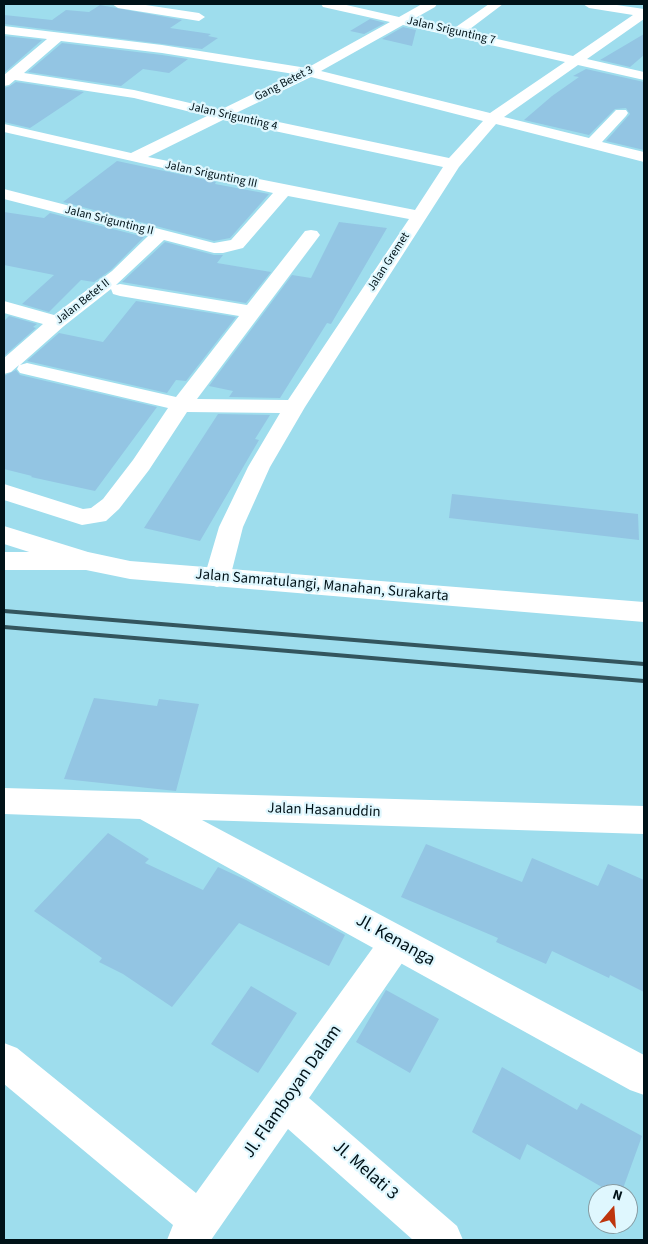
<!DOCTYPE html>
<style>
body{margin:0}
#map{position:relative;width:648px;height:1244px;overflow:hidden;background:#9edded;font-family:"Source Sans 3",sans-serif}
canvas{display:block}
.frame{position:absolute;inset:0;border:5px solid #001218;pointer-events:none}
.north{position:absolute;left:588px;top:1184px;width:50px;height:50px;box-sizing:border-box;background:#dff7fe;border:1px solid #869ba2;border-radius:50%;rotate:18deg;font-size:14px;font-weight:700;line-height:20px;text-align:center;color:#001218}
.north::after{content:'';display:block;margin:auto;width:18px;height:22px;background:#be350d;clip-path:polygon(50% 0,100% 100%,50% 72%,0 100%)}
</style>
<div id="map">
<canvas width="648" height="1244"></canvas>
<div class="frame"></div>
<div class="north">N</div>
</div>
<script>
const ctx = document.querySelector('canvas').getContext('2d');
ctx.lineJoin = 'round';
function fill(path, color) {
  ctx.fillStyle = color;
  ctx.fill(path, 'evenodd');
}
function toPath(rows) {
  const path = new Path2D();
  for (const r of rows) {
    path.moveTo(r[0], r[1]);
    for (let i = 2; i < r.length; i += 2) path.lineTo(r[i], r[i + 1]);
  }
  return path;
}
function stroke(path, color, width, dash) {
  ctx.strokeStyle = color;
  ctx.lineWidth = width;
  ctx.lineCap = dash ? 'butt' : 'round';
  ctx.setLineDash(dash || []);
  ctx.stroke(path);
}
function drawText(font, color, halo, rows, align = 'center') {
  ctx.font = font + ' "Source Sans 3",sans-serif';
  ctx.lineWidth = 4.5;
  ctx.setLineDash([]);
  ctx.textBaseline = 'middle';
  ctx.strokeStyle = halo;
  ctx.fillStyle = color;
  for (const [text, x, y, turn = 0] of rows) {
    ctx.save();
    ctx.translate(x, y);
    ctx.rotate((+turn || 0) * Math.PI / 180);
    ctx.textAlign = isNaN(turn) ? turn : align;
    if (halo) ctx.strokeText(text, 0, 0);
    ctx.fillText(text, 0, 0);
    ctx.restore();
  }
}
fill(toPath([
 [100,5,182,20,170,28,211,34,208,36,218,38,202,49,4,24,4,15,52,20,66,10,89,12],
 [370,19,385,23,364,34,350,31],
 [403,27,416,30,412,46,382,39],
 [644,34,644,55,630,67,600,60],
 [4,36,42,40,4,73],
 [62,43,162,55,188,59,169,73,143,69,121,86,28,72],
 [586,69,644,82,644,150,606,141,630,114,626,108,615,109,589,135,524,120,552,96,579,77,573,76],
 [16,82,84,92,30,128,4,122,4,88,10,86],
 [117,161,216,182,215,184,269,194,230,238,214,241,63,202],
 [4,212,44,218,50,213,144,237,111,270,94,282,81,280,49,312,22,304,54,275,4,265],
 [339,222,387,228,331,324,327,323,280,398,229,397,233,391,209,386,292,275,311,278],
 [165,242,214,255,223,255,217,263,271,272,246,303,122,282],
 [136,301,236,317,186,381,176,380,167,393,27,361,59,333,103,342],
 [9,316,37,324,33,327,36,328,4,356,4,321],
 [16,370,20,375,157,407,95,491,31,477,32,476,4,469,4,376],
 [218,414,270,415,255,439,259,440,200,541,144,528],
 [452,494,638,514,639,540,449,518],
 [94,698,157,706,159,699,199,704,176,791,64,779],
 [108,833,149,859,145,863,203,890,218,867,246,880,345,935,329,966,239,923,172,1007,123,974,99,962,102,958,34,911],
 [426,844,522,882,532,858,598,886,608,864,644,880,644,992,610,975,609,978,552,951,546,964,496,942,498,938,401,897],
 [251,986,297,1013,258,1073,211,1044],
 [386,990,439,1019,410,1073,356,1042],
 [502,1067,577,1110,581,1103,642,1136,621,1194,614,1194,527,1144,520,1160,472,1132]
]), '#93c5e3');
fill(toPath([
 [112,4,139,4,199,13,205,17,199,21,118,8,112,4],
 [321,4,342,4,399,17,422,4,437,4,435,7,412,20,453,29,489,4,503,4,466,32,573,56,633,15,589,8,583,4,610,4,644,9,644,19,587,59,644,72,644,80,578,65,504,117,589,138,616,110,626,110,628,113,626,116,602,142,644,152,644,162,496,124,459,167,305,407,270,467,243,527,230,578,226,584,217,587,208,584,204,578,219,527,248,467,280,413,187,412,149,470,119,509,106,521,82,525,4,500,4,484,83,509,91,508,103,499,133,460,168,408,20,373,17,369,19,365,11,372,4,374,4,358,43,324,4,313,4,301,54,315,112,271,148,236,4,199,4,189,214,243,231,240,273,193,4,132,4,124,131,153,207,116,134,98,15,80,9,85,4,86,4,75,47,39,4,34,4,26,162,45,307,68,390,22,323,7,321,4],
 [403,25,565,62,490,113,321,71,403,25],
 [61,41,162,53,294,74,220,110,134,90,24,73,61,41],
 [311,77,483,121,449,158,236,113,311,77],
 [223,120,443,167,415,210,148,157,223,120],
 [288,196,409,219,288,400,197,399,320,235,317,231,311,230,305,231,247,305,120,284,116,285,164,240,214,253,223,253,243,248,288,196],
 [111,289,113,294,120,296,239,316,176,397,27,363,20,365,64,326,111,289],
 [4,552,86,552,95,555,98,561,95,567,86,570,4,570,4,552],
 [397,926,409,931,414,942,409,953,309,1098,457,1226,463,1240,413,1240,288,1129,211,1240,167,1240,173,1225,4,1084,4,1043,17,1048,196,1193,385,931,397,926]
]), '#fff');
fill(toPath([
 [4,526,88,552,130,561,644,602,644,622,130,579,86,570,4,544,4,526],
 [4,788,644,806,644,834,202,820,644,1055,644,1095,630,1090,140,819,4,814,4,788]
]), '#fff');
stroke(toPath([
 [4,611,644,664],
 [4,627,644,681]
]), '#34555e', 4);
drawText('12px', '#001218', '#dff7fe', [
 ["Jalan Srigunting 7",451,31,13],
 ["Gang Betet 3",284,84,-27],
 ["Jalan Srigunting 4",233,117,13],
 ["Jalan Srigunting III",211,175,12],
 ["Jalan Srigunting II",109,221,14],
 ["Jalan Gremet",389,262,-57],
 ["Jalan Betet II",83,302,-38]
]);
drawText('15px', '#001218', '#dff7fe', [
 ["Jalan Samratulangi, Manahan, Surakarta",322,586,5],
 ["Jalan Hasanuddin",324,811,2]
]);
drawText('18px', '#001218', '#dff7fe', [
 ["Jl. Kenanga",395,941,29],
 ["Jl. Flamboyan Dalam",293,1092,-55],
 ["Jl. Melati 3",365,1171,41]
]);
</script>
